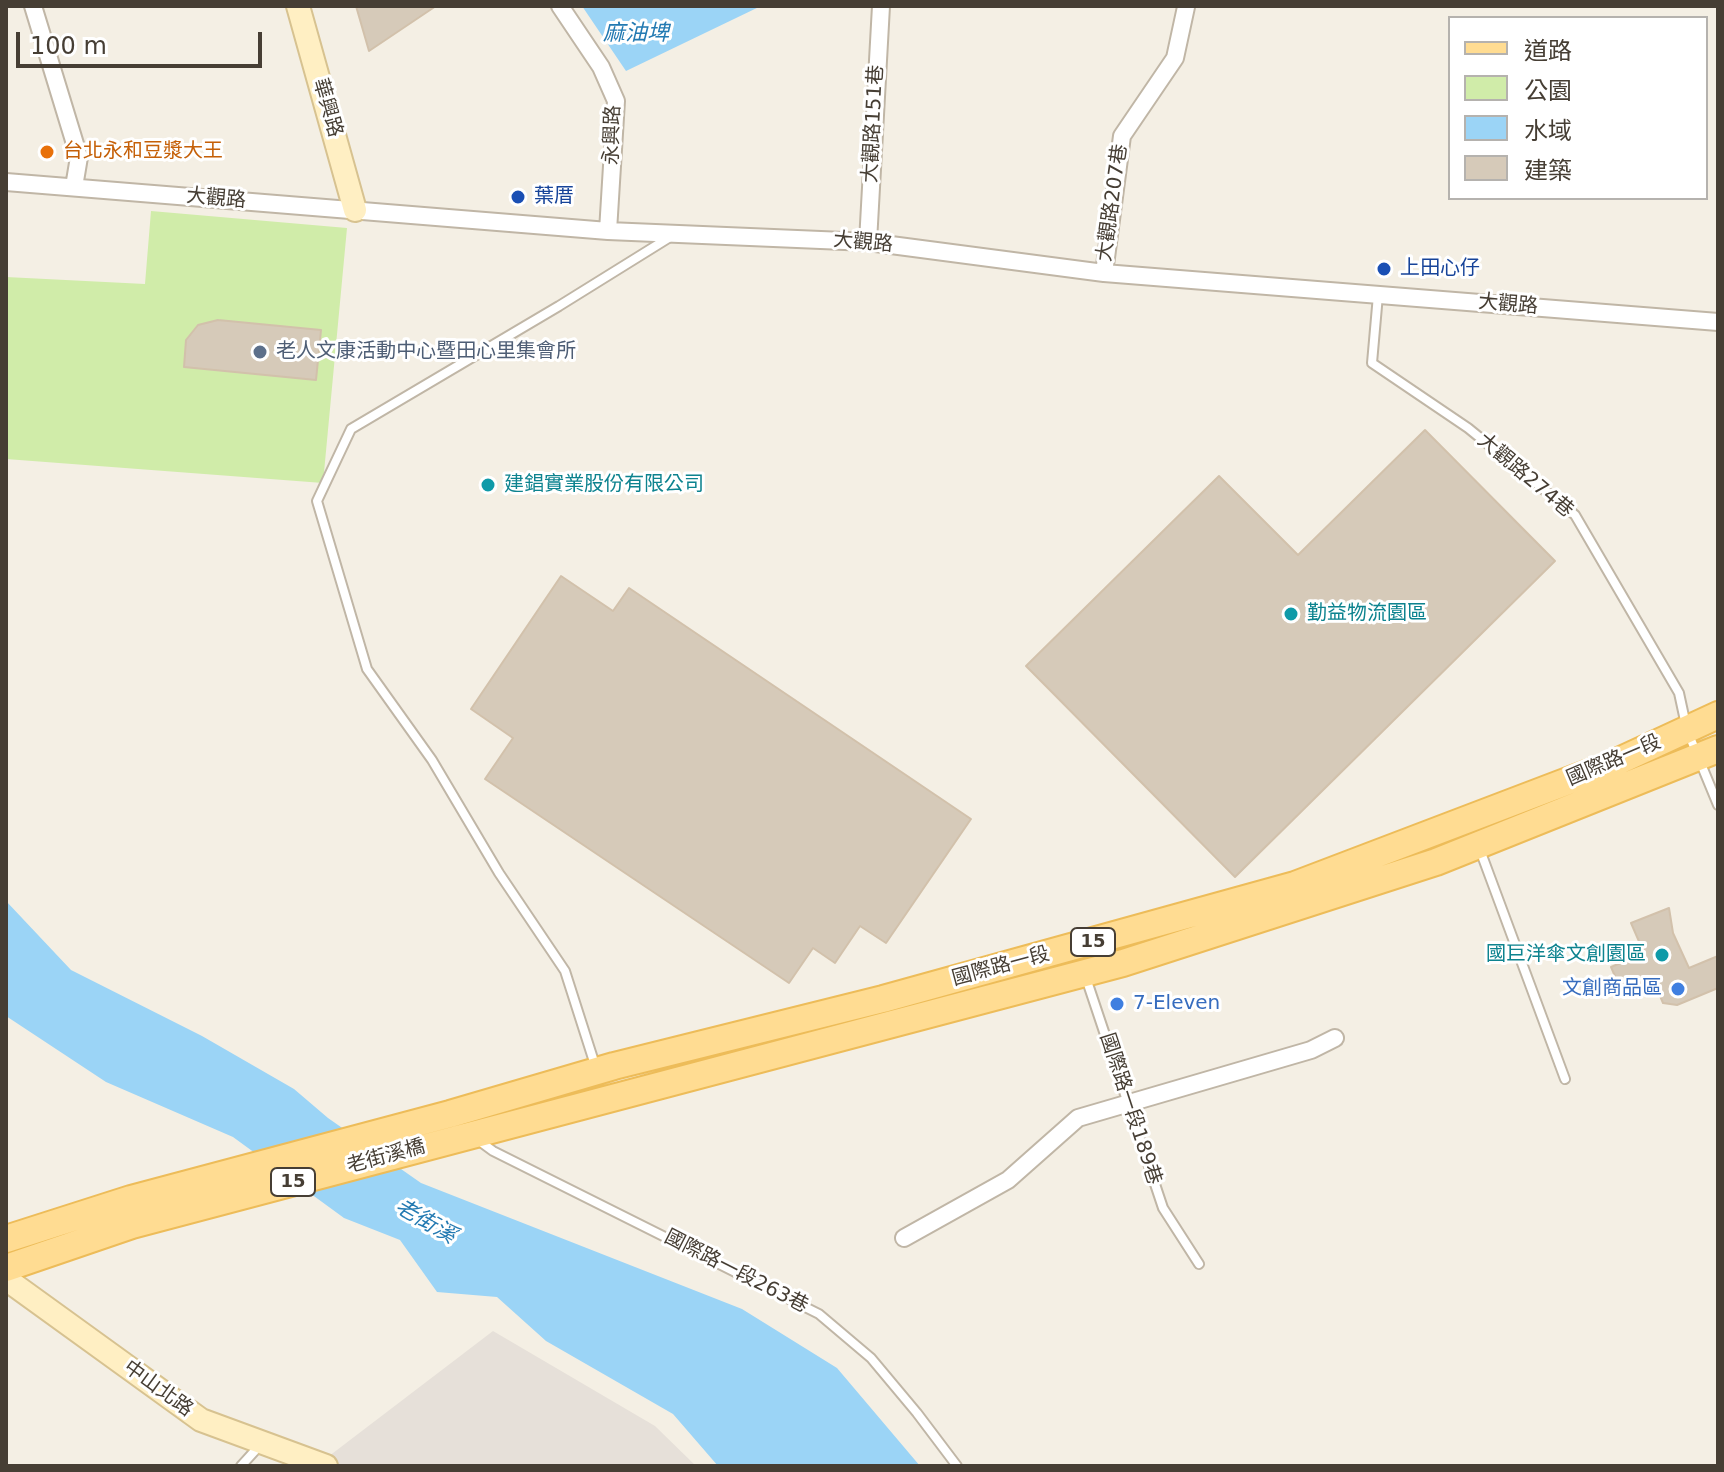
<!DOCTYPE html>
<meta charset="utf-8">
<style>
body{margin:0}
#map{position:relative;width:1724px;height:1472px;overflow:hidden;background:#f4efe4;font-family:"DejaVu Sans","Noto Sans TC",sans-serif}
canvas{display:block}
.frame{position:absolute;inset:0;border:8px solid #463e34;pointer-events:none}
.legend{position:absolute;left:1448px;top:16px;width:260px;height:184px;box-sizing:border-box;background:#fff;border:2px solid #b5b2ae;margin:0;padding:10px 14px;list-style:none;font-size:24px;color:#463e34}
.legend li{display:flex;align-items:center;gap:16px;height:40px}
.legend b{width:40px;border:2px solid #b5b2ae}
.scale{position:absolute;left:16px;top:32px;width:246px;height:36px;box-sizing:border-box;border:4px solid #463e34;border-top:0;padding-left:10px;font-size:24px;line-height:28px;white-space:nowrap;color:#463e34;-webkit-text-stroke:6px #fff;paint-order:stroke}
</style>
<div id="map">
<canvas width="1724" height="1472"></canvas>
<div class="frame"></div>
<ul class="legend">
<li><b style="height:10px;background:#ffdc92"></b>道路</li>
<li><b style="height:22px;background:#d0eca9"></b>公園</li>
<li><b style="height:22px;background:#9bd4f6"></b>水域</li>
<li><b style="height:22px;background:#d6cab9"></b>建築</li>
</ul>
<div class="scale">100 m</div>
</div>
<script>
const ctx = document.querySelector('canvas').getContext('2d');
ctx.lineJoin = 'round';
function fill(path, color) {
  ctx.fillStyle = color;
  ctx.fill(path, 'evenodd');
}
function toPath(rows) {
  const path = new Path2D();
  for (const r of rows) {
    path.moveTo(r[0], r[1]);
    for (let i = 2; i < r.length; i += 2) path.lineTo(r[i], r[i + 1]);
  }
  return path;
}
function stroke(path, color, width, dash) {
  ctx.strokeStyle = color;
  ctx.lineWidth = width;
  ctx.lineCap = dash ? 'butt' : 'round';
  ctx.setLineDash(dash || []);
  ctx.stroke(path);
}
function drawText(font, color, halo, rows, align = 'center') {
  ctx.font = font + ' "DejaVu Sans","Noto Sans TC",sans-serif';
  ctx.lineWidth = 6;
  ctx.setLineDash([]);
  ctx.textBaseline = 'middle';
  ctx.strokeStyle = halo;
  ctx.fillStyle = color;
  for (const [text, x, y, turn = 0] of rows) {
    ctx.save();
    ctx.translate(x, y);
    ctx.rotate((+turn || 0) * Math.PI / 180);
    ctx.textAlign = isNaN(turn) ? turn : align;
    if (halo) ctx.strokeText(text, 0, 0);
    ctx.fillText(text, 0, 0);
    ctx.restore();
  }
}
fill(toPath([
 [493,1331,655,1426,696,1466,316,1466]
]), '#e6e0d9');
fill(toPath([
 [151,211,347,228,323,483,6,459,6,277,145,284]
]), '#d0eca9');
fill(toPath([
 [582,6,761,6,626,71],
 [6,901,71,970,202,1036,294,1089,328,1118,421,1183,742,1309,837,1368,920,1466,718,1466,673,1414,546,1341,497,1297,437,1292,400,1240,344,1218,233,1137,106,1082,6,1016]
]), '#9bd4f6');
const building = toPath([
 [356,6,436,6,369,51,356,6],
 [218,320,321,330,316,380,184,367,186,340,198,325,218,320],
 [1425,430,1555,561,1235,877,1026,666,1219,476,1298,555,1425,430],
 [561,576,613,611,629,588,971,819,886,943,860,926,835,963,813,948,789,983,485,779,513,738,471,709,561,576],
 [1669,908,1673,933,1689,968,1718,956,1718,988,1677,1005,1663,1003,1655,984,1624,997,1611,967,1644,953,1631,923,1669,908]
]);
fill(building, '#d6cab9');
stroke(building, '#d2c1ab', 2);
const lane = toPath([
 [1378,295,1372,363,1468,428,1575,515,1679,693,1687,730,1718,805],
 [1480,850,1565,1079],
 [1086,978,1163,1208,1199,1264],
 [596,1068,565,971,499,873,432,760,367,669,317,501,351,429,559,306,670,237],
 [478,1140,493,1151,819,1314,871,1358,917,1413,957,1466],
 [241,1466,261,1444]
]);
const street = toPath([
 [33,6,79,157,74,187],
 [560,6,601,67,616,101,608,231],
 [6,182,608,231,868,242,1104,273,1718,322],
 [868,242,881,6],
 [1104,273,1122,136,1175,58,1186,7],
 [904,1238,1008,1180,1078,1118,1311,1050,1335,1038]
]);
const secondary = toPath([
 [298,6,355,210],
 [6,1279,201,1420,326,1466]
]);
const primary = toPath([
 [6,1239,131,1199,450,1114,614,1066,883,999,1295,885,1610,765,1718,715],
 [6,1268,132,1225,1123,963,1436,862,1718,749]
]);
stroke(lane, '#c0b6a6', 12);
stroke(street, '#c0b6a6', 20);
stroke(secondary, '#d7c290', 26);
stroke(primary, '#edbc59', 30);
stroke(lane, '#fff', 8);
stroke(street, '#fff', 16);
stroke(secondary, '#ffefc3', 22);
stroke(primary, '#ffdc92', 26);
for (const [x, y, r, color] of [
 [47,152,8,"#e8710a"],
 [518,197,8,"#1a4fb4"],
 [1384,269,8,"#1a4fb4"],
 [260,352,8,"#5c6f8a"],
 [488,485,8,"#0f9aa8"],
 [1291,614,8,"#0f9aa8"],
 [1662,955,8,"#0f9aa8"],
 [1678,989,8,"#3f7fe0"],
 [1117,1004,8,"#3f7fe0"]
]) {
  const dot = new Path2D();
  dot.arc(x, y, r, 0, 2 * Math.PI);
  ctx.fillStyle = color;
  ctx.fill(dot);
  stroke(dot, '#fff', 3);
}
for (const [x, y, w] of [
 [1093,942,44],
 [293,1182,44]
]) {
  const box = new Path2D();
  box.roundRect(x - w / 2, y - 14, w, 28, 6);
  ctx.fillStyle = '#fff';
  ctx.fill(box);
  stroke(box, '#463e34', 2);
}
drawText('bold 18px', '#463e34', null, [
 ["15",1093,942],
 ["15",293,1182]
]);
drawText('20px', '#463e34', '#fff', [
 ["華興路",327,108,74],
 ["大觀路151巷",874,124,-87],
 ["永興路",613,135,-88],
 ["大觀路",216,199,5],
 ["大觀路207巷",1113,203,-82],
 ["大觀路",863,243,5],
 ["大觀路",1508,305,5],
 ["大觀路274巷",1525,476,40],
 ["國際路一段",1614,761,-23],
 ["國際路一段",1001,967,-15],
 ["國際路一段189巷",1130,1109,72],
 ["老街溪橋",386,1157,-15],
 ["國際路一段263巷",736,1272,27],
 ["中山北路",158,1389,36]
]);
drawText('20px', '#c56008', '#fff', [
 ["台北永和豆漿大王",63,152]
], 'left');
drawText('20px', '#164399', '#fff', [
 ["葉厝",534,197],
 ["上田心仔",1400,269]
], 'left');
drawText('20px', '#4e5e75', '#fff', [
 ["老人文康活動中心暨田心里集會所",276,352]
], 'left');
drawText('20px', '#0d838f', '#fff', [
 ["建錩實業股份有限公司",504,485],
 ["勤益物流園區",1307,614],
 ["國巨洋傘文創園區",1646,955,"right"]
], 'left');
drawText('20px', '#366cbe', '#fff', [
 ["文創商品區",1662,989],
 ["7-Eleven",1133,1004,"left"]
], 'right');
drawText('italic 22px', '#237ab2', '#fff', [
 ["麻油埤",636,34],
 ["老街溪",425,1222,30]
]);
</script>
